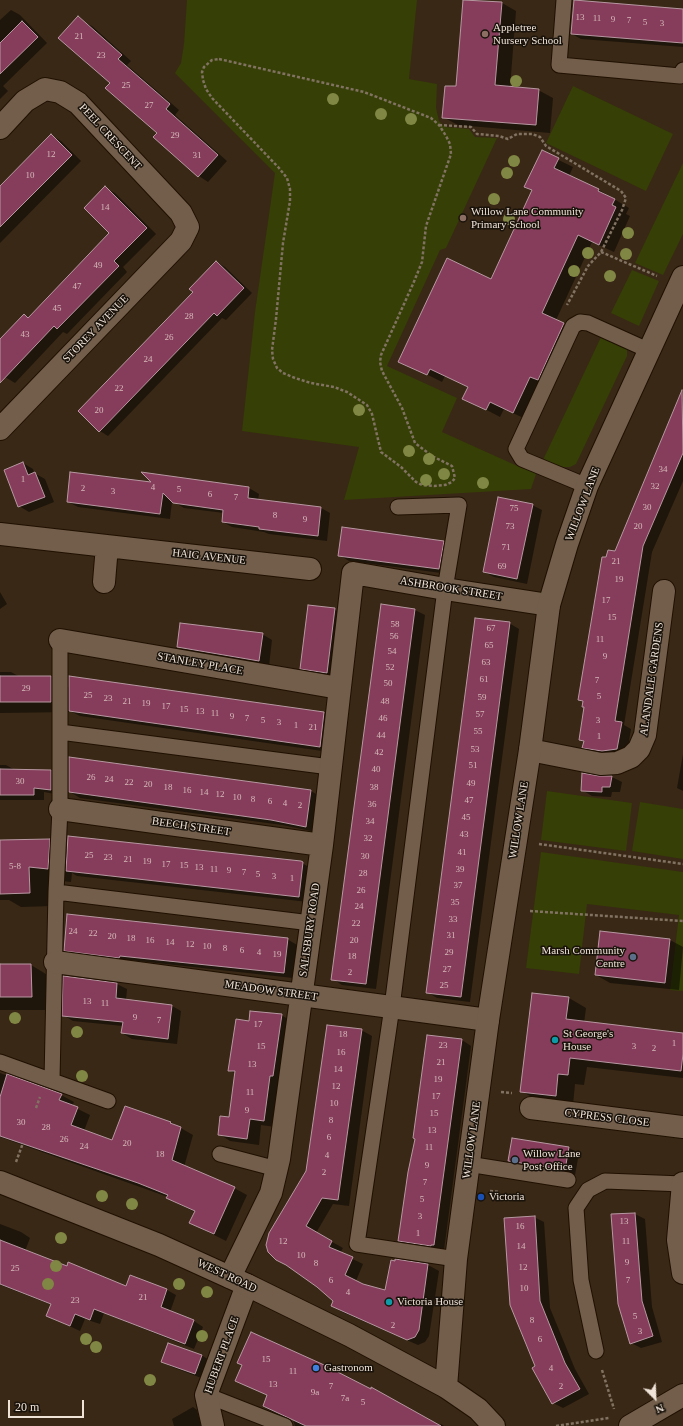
<!DOCTYPE html>
<style>
body{margin:0}
#map{position:relative;width:683px;height:1426px;overflow:hidden;background:#392815;font-family:Georgia,serif}
canvas{display:block}
.north{position:absolute;left:635px;top:1378px;width:40px;height:40px;-webkit-text-stroke:3px #1a130b;paint-order:stroke;rotate:156deg;font-size:11px;font-weight:700;line-height:16px;text-align:center;color:#efe3d8}
.north::after{content:'';display:block;margin:auto;width:14px;height:18px;background:#efe3d8;clip-path:polygon(50% 0,100% 100%,50% 72%,0 100%)}
.scale{position:absolute;left:8px;top:1400px;width:76px;height:18px;box-sizing:border-box;border:2px solid #efe3d8;border-top:0;padding-left:5px;font-size:12px;line-height:14px;white-space:nowrap;color:#efe3d8;-webkit-text-stroke:3px #1a130b;paint-order:stroke}
</style>
<div id="map">
<canvas width="683" height="1426"></canvas>
<div class="north">N</div>
<div class="scale">20 m</div>
</div>
<script>
const ctx = document.querySelector('canvas').getContext('2d');
ctx.lineJoin = 'round';
function fill(path, color) {
  ctx.fillStyle = color;
  ctx.fill(path, 'evenodd');
}
function toPath(rows) {
  const path = new Path2D();
  for (const r of rows) {
    path.moveTo(r[0], r[1]);
    for (let i = 2; i < r.length; i += 2) path.lineTo(r[i], r[i + 1]);
  }
  return path;
}
function stroke(path, color, width, dash) {
  ctx.strokeStyle = color;
  ctx.lineWidth = width;
  ctx.lineCap = dash ? 'butt' : 'round';
  ctx.setLineDash(dash || []);
  ctx.stroke(path);
}
function drawText(font, color, halo, rows, align = 'center') {
  ctx.font = font + ' Georgia,serif';
  ctx.lineWidth = 3;
  ctx.setLineDash([]);
  ctx.textBaseline = 'middle';
  ctx.strokeStyle = halo;
  ctx.fillStyle = color;
  for (const [text, x, y, turn = 0] of rows) {
    ctx.save();
    ctx.translate(x, y);
    ctx.rotate((+turn || 0) * Math.PI / 180);
    ctx.textAlign = isNaN(turn) ? turn : align;
    if (halo) ctx.strokeText(text, 0, 0);
    ctx.fillText(text, 0, 0);
    ctx.restore();
  }
}
fill(toPath([
 [187,0,417,0,409,79,437,84,436,108,439,121,445,127,469,129,475,137,497,138,446,248,440,250,387,366,457,398,442,432,524,469,537,471,531,489,344,500,359,447,242,431,255,312,275,173,175,73,181,63,184,44],
 [573,86,673,134,646,191,546,143],
 [683,163,683,234,663,275,635,263],
 [632,270,659,281,639,326,611,313],
 [602,335,625,346,627,350,627,356,576,464,570,467,563,467,543,460],
 [547,791,632,803,626,851,541,840],
 [640,802,683,809,683,859,632,851],
 [541,852,683,872,683,991,670,990,679,915,587,904,579,974,526,968]
]), '#353f06');
fill(toPath([
 [464,0,502,3,516,11,510,88,538,90,553,98,550,133,458,125,443,117,457,87],
 [683,9,683,47,581,39,572,34],
 [11,10,20,15,47,43,3,86,8,91,0,99,0,20],
 [82,21,92,26,131,61,127,65,179,110,175,115,227,161,208,182,199,176,111,83],
 [51,135,61,141,81,161,0,243,0,187],
 [542,152,573,167,569,176,599,190,629,208,626,214,630,216,614,252,592,242,556,320,578,332,528,420,504,409,500,417,464,398,469,387,445,376,442,382,400,361,491,280,533,190],
 [105,188,115,193,156,234,123,267,127,272,67,334,63,332,15,383,5,377,0,372,0,341,25,316,29,318,110,233],
 [217,262,225,267,252,293,226,320,222,318,108,436,100,431,194,292],
 [683,398,683,481,652,552,624,725,631,729,627,754,593,753,584,747,584,742,580,740,585,708,583,706,584,703,579,700,607,558,615,552,668,427],
 [23,463,33,469,34,473,45,479,54,502,29,512,19,506],
 [144,473,249,488,259,494,258,500,321,508,330,513,327,541,269,534,264,532,232,527,223,522,224,513,184,508,172,501,170,519,78,507,68,502,154,483],
 [532,505,542,510,527,584,494,577,484,572],
 [444,542,453,547,449,574,349,561,339,555],
 [0,592,7,604,0,609],
 [334,609,344,615,337,678,311,674,301,668],
 [415,610,425,615,376,989,342,985,333,979],
 [509,623,519,629,470,1002,437,998,427,992],
 [262,634,272,640,269,666,188,652,178,647],
 [0,672,11,672,20,677,51,677,70,688,70,677,324,713,334,718,329,752,80,716,70,711,70,712,0,713],
 [683,754,683,791,677,788],
 [70,758,311,791,321,797,316,832,282,825,80,798,70,792],
 [0,765,6,765,15,770,51,771,60,776,60,795,44,792,44,800,0,800],
 [599,777,612,777,622,782,620,792,612,792,611,797,592,796,582,790],
 [49,840,68,851,302,863,312,869,308,902,77,876,72,873,71,882,52,880,53,906,21,907,9,900,0,900,0,841],
 [287,939,297,945,293,978,129,960,129,963,74,956,65,950],
 [670,940,683,947,679,990,610,983,596,975],
 [0,965,31,965,54,979,55,1010,0,1010],
 [117,984,127,989,126,1000,172,1006,181,1011,177,1044,132,1039,122,1033,123,1026,73,1021,63,1015],
 [569,998,586,1008,584,1023,683,1034,683,1078,587,1067,584,1085,575,1084,573,1105,539,1101,521,1091],
 [281,1015,293,1022,275,1127,261,1125,259,1145,230,1141,219,1134,230,1118,236,1074,229,1070,250,1022],
 [361,1030,372,1036,349,1206,333,1204,316,1233,343,1248,340,1253,363,1264,356,1281,363,1285,386,1292,396,1260,428,1265,439,1271,429,1336,425,1342,418,1345,342,1312,332,1306,334,1301,318,1286,290,1267,307,1171],
 [462,1040,471,1046,444,1250,409,1246,399,1241],
 [0,1073,61,1095,74,1102,72,1106,90,1115,84,1131,112,1142,170,1122,193,1135,184,1167,234,1188,247,1195,226,1241,190,1223,195,1212,180,1205,168,1198,168,1197,0,1137],
 [512,1139,569,1148,579,1153,575,1175,519,1166,509,1161],
 [635,1214,645,1219,652,1307,662,1342,641,1348,631,1343,612,1215],
 [534,1217,544,1222,550,1308,575,1369,589,1394,563,1408,553,1403,536,1367],
 [0,1224,21,1232,30,1238,25,1251,67,1267,126,1287,167,1290,176,1295,170,1312,194,1321,203,1327,194,1349,104,1313,100,1324,85,1319,80,1331,48,1316,52,1305,0,1285],
 [201,1355,211,1361,204,1379,172,1367,162,1362],
 [268,1396,439,1425,441,1424,444,1426,295,1426,293,1420,273,1412,263,1407],
 [193,1407,197,1410,201,1426,174,1426,172,1419]
]), '#0007');
const building = toPath([
 [463,0,502,2,495,85,539,89,536,125,442,118,445,86,456,86,463,0],
 [574,0,683,9,683,43,571,34,574,0],
 [78,16,122,55,118,59,170,104,166,109,218,155,198,177,153,137,157,133,105,88,110,83,58,38,78,16],
 [22,21,38,37,0,74,0,43,22,21],
 [51,134,72,155,0,227,0,186,51,134],
 [542,150,559,158,554,168,599,189,598,191,615,199,612,205,616,207,599,245,578,235,542,313,564,323,538,380,530,377,513,413,490,402,486,410,462,399,468,387,430,369,427,375,398,362,447,258,491,279,532,190,524,187,542,150],
 [105,186,147,228,114,261,119,266,57,329,54,326,0,383,0,339,24,314,28,318,109,233,84,208,105,186],
 [216,261,244,288,217,316,214,313,99,432,78,411,193,292,189,289,216,261],
 [682,390,683,453,643,546,615,721,622,722,617,749,602,751,582,748,584,741,579,740,584,707,582,707,583,701,578,700,602,557,606,557,608,550,615,551,682,390],
 [23,462,28,475,35,472,45,497,18,507,4,470,23,462],
 [70,472,151,482,141,472,249,487,248,498,321,507,318,536,259,529,259,527,222,522,223,510,173,503,163,493,160,514,67,502,70,472],
 [498,497,533,504,517,579,483,572,498,497],
 [342,527,444,541,439,569,338,556,342,527],
 [381,604,415,609,366,984,331,980,381,604],
 [308,605,335,608,327,673,300,669,308,605],
 [475,618,510,622,461,997,426,993,475,618],
 [180,623,263,633,259,661,177,647,180,623],
 [0,676,51,676,51,702,0,702,0,676],
 [69,676,324,712,320,747,69,711,69,676],
 [69,757,311,790,306,827,271,820,69,792,69,757],
 [0,769,51,770,51,790,34,788,34,795,0,795,0,769],
 [582,773,599,776,612,776,610,787,602,787,602,792,581,791,582,773],
 [68,836,301,861,303,862,299,897,66,871,68,836],
 [50,839,48,869,29,867,30,893,0,894,0,840,50,839],
 [67,914,288,938,284,973,120,956,119,958,64,951,67,914],
 [600,931,670,939,665,983,595,975,600,931],
 [0,964,31,964,32,997,0,997,0,964],
 [63,976,117,983,116,998,172,1005,168,1039,121,1033,123,1022,62,1016,63,976],
 [532,993,569,997,566,1019,683,1033,683,1054,681,1071,570,1058,568,1075,558,1074,556,1096,520,1092,532,993],
 [250,1011,282,1014,273,1076,270,1076,264,1121,250,1119,247,1139,218,1135,220,1116,229,1117,235,1071,228,1071,236,1019,249,1021,250,1011],
 [327,1025,362,1029,338,1200,322,1198,306,1226,332,1241,329,1247,353,1257,345,1275,363,1284,385,1290,391,1260,395,1261,395,1259,428,1264,419,1330,415,1337,407,1340,331,1306,333,1301,317,1287,286,1265,276,1260,268,1252,266,1245,269,1233,306,1171,327,1025],
 [427,1035,462,1039,434,1245,431,1245,431,1246,398,1241,408,1172,415,1139,413,1138,427,1035],
 [7,1074,62,1094,59,1100,78,1107,71,1125,112,1140,125,1106,171,1122,170,1123,181,1127,172,1160,235,1187,214,1234,189,1223,195,1211,166,1198,168,1195,138,1183,0,1136,0,1097,7,1074],
 [512,1138,569,1147,565,1170,508,1161,512,1138],
 [635,1213,642,1301,653,1336,630,1344,618,1304,611,1214,635,1213],
 [535,1216,540,1301,565,1363,580,1389,552,1404,532,1368,535,1366,510,1305,504,1218,535,1216],
 [0,1240,67,1266,68,1262,126,1286,130,1275,167,1289,161,1307,194,1320,185,1344,94,1309,90,1320,75,1314,70,1326,46,1316,51,1304,0,1284,0,1240],
 [251,1332,322,1364,371,1389,371,1387,441,1426,306,1426,263,1406,267,1395,235,1381,242,1365,237,1363,251,1332],
 [168,1343,202,1355,195,1374,161,1362,168,1343]
]);
fill(building, '#863d5b');
stroke(building, '#b798a2', 1);
const service = toPath([
 [564,0,559,65,680,76,683,70],
 [587,486,522,459,516,449,573,326,580,322,588,323,650,351],
 [398,507,459,505,445,589,392,1007,357,1244,456,1259],
 [60,732,330,767],
 [56,892,311,923],
 [0,1062,108,1101],
 [52,1080,56,892,60,809,60,640],
 [220,1154,277,1169],
 [468,1164,568,1180],
 [596,1351,581,1280,576,1208,588,1190,605,1181,683,1184],
 [206,1395,285,1426]
]);
const minor = toPath([
 [0,128,25,101,45,89,60,92,78,103,181,213,188,227,181,241,0,429],
 [0,534,310,569],
 [104,582,107,546],
 [60,640,339,688],
 [530,750,601,764,617,763,631,757,639,749,645,735,664,591],
 [60,809,322,845],
 [55,962,488,1020],
 [531,1108,683,1127],
 [683,1183,678,1240,683,1273],
 [230,1277,271,1193,279,1159,322,845,353,573,445,589,549,605],
 [213,1426,206,1395,247,1285],
 [630,1426,683,1395]
]);
const tertiary = toPath([
 [0,1182,159,1245,247,1285,349,1335,446,1387,478,1409,494,1426],
 [446,1387,456,1259,488,1020,530,750,549,605,567,544,587,486,683,277]
]);
stroke(service, '#201001', 17);
stroke(minor, '#201001', 24);
stroke(tertiary, '#201001', 24);
stroke(toPath([
 [219,59,364,92,431,118,439,125,446,136,450,144,451,154,426,226,422,262,413,284,381,355,380,362,382,371,402,408,415,443,432,456,452,466,455,478,452,482,445,485,434,486,422,485,416,482,401,467,381,452,372,414,367,405,347,392,334,387,311,383,295,378,283,373,277,368,273,359,272,350,276,319,283,243,290,201,290,189,287,178,279,168,212,98,206,89,203,80,202,72,204,67,212,60,219,59],
 [439,125,471,127,477,134,499,136,508,139,517,134,532,134,540,137,546,146,621,191,626,198,622,210,601,252,588,266,567,305],
 [601,252,657,276],
 [539,844,683,864],
 [530,911,683,921],
 [501,1092,512,1093],
 [36,1108,40,1097],
 [16,1162,23,1143],
 [490,1191,500,1192],
 [602,1370,614,1409],
 [556,1426,609,1418]
]), '#817262', 2.5, [3, 2]);
stroke(service, '#725e4b', 15);
stroke(minor, '#725e4b', 22);
stroke(tertiary, '#725e4b', 22);
ctx.fillStyle = '#808643';
for (const [x, y] of [
 [516,81],
 [333,99],
 [381,114],
 [411,119],
 [514,161],
 [507,173],
 [494,199],
 [509,219],
 [628,233],
 [588,253],
 [626,254],
 [574,271],
 [610,276],
 [359,410],
 [409,451],
 [429,459],
 [444,474],
 [426,480],
 [483,483],
 [15,1018],
 [77,1032],
 [82,1076],
 [102,1196],
 [132,1204],
 [61,1238],
 [56,1266],
 [48,1284],
 [179,1284],
 [207,1292],
 [202,1336],
 [86,1339],
 [96,1347],
 [150,1380]
]) {
  ctx.beginPath();
  ctx.arc(x, y, 6, 0, 2 * Math.PI);
  ctx.fill();
}
for (const [x, y, r, color] of [
 [485,34,4,"#8d6e63"],
 [463,218,4,"#8d6e63"],
 [633,957,4,"#5c6f8a"],
 [555,1040,4,"#0f9aa8"],
 [515,1160,4,"#5c6f8a"],
 [481,1197,4,"#1a4fb4"],
 [389,1302,4,"#0f9aa8"],
 [316,1368,4,"#3f7fe0"]
]) {
  const dot = new Path2D();
  dot.arc(x, y, r, 0, 2 * Math.PI);
  ctx.fillStyle = color;
  ctx.fill(dot);
  stroke(dot, '#1a130b', 1.5);
}
drawText('9px', '#d5bab9', null, [
 ["13",580,18],
 ["11",597,19],
 ["9",613,20],
 ["7",629,21],
 ["5",645,23],
 ["3",662,24],
 ["21",79,37],
 ["23",101,56],
 ["25",126,86],
 ["27",149,106],
 ["29",175,136],
 ["12",51,155],
 ["31",197,156],
 ["10",30,176],
 ["14",105,208],
 ["49",98,266],
 ["47",77,287],
 ["45",57,309],
 ["28",189,317],
 ["43",25,335],
 ["26",169,338],
 ["24",148,360],
 ["22",119,389],
 ["20",99,411],
 ["34",663,470],
 ["1",23,480],
 ["32",655,487],
 ["4",153,488],
 ["2",83,489],
 ["5",179,490],
 ["3",113,492],
 ["6",210,495],
 ["7",236,498],
 ["30",647,508],
 ["75",514,509],
 ["8",275,516],
 ["9",305,520],
 ["73",510,527],
 ["20",638,527],
 ["71",506,548],
 ["21",616,562],
 ["69",502,567],
 ["19",619,580],
 ["17",606,601],
 ["15",612,618],
 ["58",395,625],
 ["67",491,629],
 ["56",394,637],
 ["11",600,640],
 ["65",489,646],
 ["54",392,652],
 ["9",605,657],
 ["63",486,663],
 ["52",390,668],
 ["61",484,680],
 ["7",597,681],
 ["50",388,684],
 ["29",26,689],
 ["25",88,696],
 ["5",599,697],
 ["59",482,698],
 ["23",108,699],
 ["21",127,702],
 ["48",385,702],
 ["19",146,704],
 ["17",166,707],
 ["15",184,710],
 ["13",200,712],
 ["11",215,714],
 ["57",480,715],
 ["9",232,717],
 ["7",247,719],
 ["46",383,719],
 ["5",263,721],
 ["3",598,721],
 ["3",279,723],
 ["1",296,726],
 ["21",313,728],
 ["55",478,732],
 ["44",381,736],
 ["1",599,737],
 ["53",475,750],
 ["42",379,753],
 ["51",473,766],
 ["40",376,770],
 ["26",91,778],
 ["24",109,780],
 ["30",20,782],
 ["22",129,783],
 ["49",471,784],
 ["20",148,785],
 ["18",168,788],
 ["38",374,788],
 ["16",187,791],
 ["14",204,793],
 ["12",220,795],
 ["10",237,798],
 ["8",253,800],
 ["47",469,801],
 ["6",270,802],
 ["4",285,804],
 ["36",372,805],
 ["2",300,806],
 ["45",466,818],
 ["34",370,822],
 ["43",464,835],
 ["32",368,839],
 ["41",462,853],
 ["25",89,856],
 ["30",365,857],
 ["23",108,858],
 ["21",128,860],
 ["19",147,862],
 ["17",166,865],
 ["15",184,866],
 ["5-8",15,867],
 ["13",199,868],
 ["11",214,870],
 ["39",460,870],
 ["9",229,871],
 ["7",244,873],
 ["28",363,874],
 ["5",258,875],
 ["3",274,877],
 ["1",292,879],
 ["37",458,886],
 ["26",361,891],
 ["35",455,903],
 ["24",359,907],
 ["33",453,920],
 ["22",356,924],
 ["24",73,932],
 ["22",93,934],
 ["31",451,936],
 ["20",112,937],
 ["18",131,939],
 ["16",150,941],
 ["20",354,941],
 ["14",170,943],
 ["12",190,945],
 ["10",207,947],
 ["8",225,949],
 ["6",242,951],
 ["4",259,953],
 ["29",449,953],
 ["19",277,955],
 ["18",352,957],
 ["27",447,970],
 ["2",350,973],
 ["25",444,986],
 ["13",87,1002],
 ["11",105,1004],
 ["9",135,1018],
 ["7",159,1021],
 ["17",258,1025],
 ["18",343,1035],
 ["1",674,1044],
 ["23",443,1046],
 ["15",261,1047],
 ["3",634,1047],
 ["2",654,1049],
 ["16",341,1053],
 ["21",441,1063],
 ["13",252,1065],
 ["14",338,1070],
 ["19",438,1080],
 ["12",336,1087],
 ["11",250,1093],
 ["17",436,1097],
 ["10",334,1104],
 ["9",247,1111],
 ["15",434,1114],
 ["8",331,1121],
 ["30",21,1123],
 ["28",46,1128],
 ["13",432,1131],
 ["6",329,1138],
 ["26",64,1140],
 ["20",127,1144],
 ["24",84,1147],
 ["11",429,1148],
 ["18",160,1155],
 ["4",327,1156],
 ["9",427,1166],
 ["2",324,1173],
 ["7",425,1183],
 ["5",422,1200],
 ["3",420,1217],
 ["13",624,1222],
 ["16",520,1227],
 ["1",418,1234],
 ["12",283,1242],
 ["11",626,1242],
 ["14",521,1247],
 ["10",301,1256],
 ["9",627,1263],
 ["8",316,1264],
 ["12",523,1268],
 ["25",15,1269],
 ["6",331,1281],
 ["7",628,1281],
 ["10",524,1289],
 ["4",348,1293],
 ["21",143,1298],
 ["23",75,1301],
 ["5",635,1317],
 ["8",532,1321],
 ["2",393,1326],
 ["3",640,1332],
 ["6",540,1340],
 ["15",266,1360],
 ["4",551,1369],
 ["11",293,1372],
 ["13",273,1385],
 ["7",331,1387],
 ["2",561,1387],
 ["9a",315,1393],
 ["7a",345,1399],
 ["5",363,1403]
]);
drawText('11px', '#efe3d8', '#1a130b', [
 ["Appletree",493,28],
 ["Nursery School",493,41],
 ["Willow Lane Community",471,212],
 ["Primary School",471,225],
 ["Marsh Community",625,951,"right"],
 ["Centre",625,964,"right"],
 ["St George's",563,1034],
 ["House",563,1047],
 ["Willow Lane",523,1154],
 ["Post Office",523,1167],
 ["Victoria",489,1197],
 ["Victoria House",397,1302],
 ["Gastronom",324,1368]
], 'left');
drawText('11px', '#efe3d8', '#1a130b', [
 ["PEEL CRESCENT",110,137,47],
 ["STOREY AVENUE",96,329,-46],
 ["WILLOW LANE",583,504,-69],
 ["HAIG AVENUE",209,557,6],
 ["ASHBROOK STREET",451,589,9],
 ["STANLEY PLACE",200,664,10],
 ["ALANDALE GARDENS",652,679,-82],
 ["WILLOW LANE",519,820,-81],
 ["BEECH STREET",191,827,8],
 ["SALISBURY ROAD",310,930,-82],
 ["MEADOW STREET",271,991,8],
 ["CYPRESS CLOSE",607,1118,7],
 ["WILLOW LANE",472,1140,-82],
 ["WEST ROAD",227,1276,25],
 ["HUBERT PLACE",222,1355,-70]
]);
</script>
